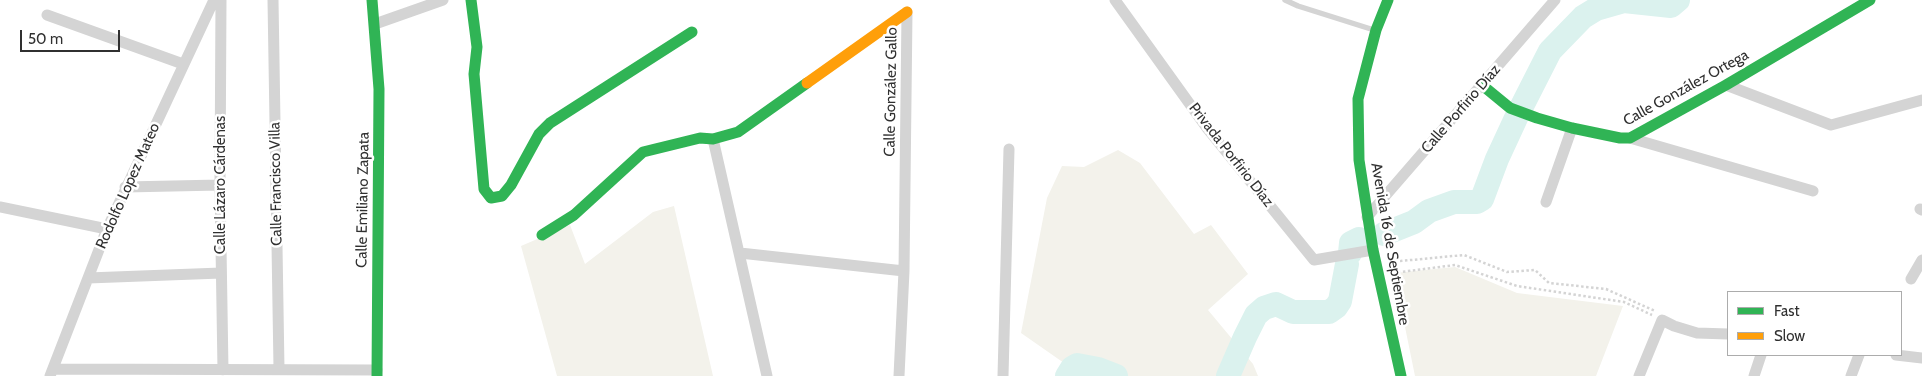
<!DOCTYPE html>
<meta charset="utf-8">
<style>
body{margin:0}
#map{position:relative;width:1922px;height:376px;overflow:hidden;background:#fff;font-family:Cabin,sans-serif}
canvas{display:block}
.legend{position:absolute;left:1727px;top:291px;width:175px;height:65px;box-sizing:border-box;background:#fff;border:1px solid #acacac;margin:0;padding:6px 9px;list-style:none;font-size:15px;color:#303030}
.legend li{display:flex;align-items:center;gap:10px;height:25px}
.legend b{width:25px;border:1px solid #acacac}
.scale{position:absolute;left:20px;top:30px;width:100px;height:22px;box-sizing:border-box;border:2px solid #303030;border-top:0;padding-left:6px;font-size:15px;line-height:18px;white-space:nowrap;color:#303030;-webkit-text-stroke:4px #fff;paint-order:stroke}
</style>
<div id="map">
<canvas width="1922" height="376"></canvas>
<ul class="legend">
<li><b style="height:6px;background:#30b455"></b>Fast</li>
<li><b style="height:6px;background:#ff9f0a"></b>Slow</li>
</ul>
<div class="scale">50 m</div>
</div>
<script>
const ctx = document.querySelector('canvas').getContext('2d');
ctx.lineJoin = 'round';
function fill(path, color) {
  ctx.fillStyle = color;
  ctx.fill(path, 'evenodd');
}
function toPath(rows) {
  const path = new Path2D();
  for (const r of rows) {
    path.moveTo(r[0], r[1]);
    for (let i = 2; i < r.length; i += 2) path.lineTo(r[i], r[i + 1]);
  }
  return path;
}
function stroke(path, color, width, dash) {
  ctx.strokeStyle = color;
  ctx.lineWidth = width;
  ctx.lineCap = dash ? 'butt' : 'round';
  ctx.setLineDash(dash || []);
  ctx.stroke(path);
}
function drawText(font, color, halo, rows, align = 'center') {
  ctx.font = font + ' Cabin,sans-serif';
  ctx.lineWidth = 5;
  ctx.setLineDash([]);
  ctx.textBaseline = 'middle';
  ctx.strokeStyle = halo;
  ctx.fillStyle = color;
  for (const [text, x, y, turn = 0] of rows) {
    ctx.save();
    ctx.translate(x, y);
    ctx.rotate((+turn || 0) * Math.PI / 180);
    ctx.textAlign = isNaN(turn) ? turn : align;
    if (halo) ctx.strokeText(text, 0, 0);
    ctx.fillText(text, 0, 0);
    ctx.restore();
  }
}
fill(toPath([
 [1118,150,1140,163,1194,234,1211,225,1248,274,1208,310,1253,364,1258,376,1062,376,1064,363,1021,333,1047,198,1062,166,1084,167],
 [674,206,713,376,557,376,521,246,570,225,585,264,653,212],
 [1455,267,1517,293,1623,306,1596,376,1415,376,1394,273]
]), '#f3f2eb');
stroke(toPath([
 [1521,108,1550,51,1583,17,1596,9,1624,1,1671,6,1678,0],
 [1384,234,1414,222,1429,211,1454,202,1477,202,1482,199,1497,159,1516,118],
 [1350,253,1351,243,1359,239],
 [1067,376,1072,368,1077,365,1098,369,1116,376],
 [1228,376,1245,337,1256,315,1264,308,1276,304,1293,312,1329,312,1336,307,1340,301,1347,264]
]), '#dbf2ee', 24);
stroke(toPath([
 [1390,262,1464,255,1507,272,1535,270,1549,283,1606,289,1655,311],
 [1393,273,1455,265,1517,286,1624,302,1652,315]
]), '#d4d4d4', 2.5, [2.5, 2.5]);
stroke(toPath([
 [1285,0,1298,6,1374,30]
]), '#d4d4d4', 5.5);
stroke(toPath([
 [221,0,220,185,223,370],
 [273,0,279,368],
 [1115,0,1207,128,1314,260,1373,250],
 [47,15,183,64],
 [375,24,443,0],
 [1726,85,1831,125,1922,100],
 [1630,138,1813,191],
 [713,139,767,376],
 [125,187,220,185],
 [1546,202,1572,128],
 [0,207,107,229],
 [1920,209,1922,210],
 [1367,217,1555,0],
 [740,253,904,271],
 [88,278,221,273],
 [1911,279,1922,260],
 [1896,355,1922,358],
 [53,369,377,370],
 [50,376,107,229,214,0],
 [899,376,904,271,907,12],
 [1003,376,1009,149],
 [1639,376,1662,320,1674,326,1697,333,1728,334],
 [1754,376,1761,355],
 [1851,376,1859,355]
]), '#d4d4d4', 11);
stroke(toPath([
 [372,0,379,89,377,376],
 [471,0,477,47,474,74,484,189,491,198,502,196,511,185,539,134,550,123,692,32],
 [1388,0,1376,30,1358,99,1359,160,1373,250,1401,376],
 [1482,85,1510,108,1537,118,1572,128,1620,138,1630,138,1726,85,1870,0],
 [542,235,574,215,643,152,700,138,713,139,738,132,807,83]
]), '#30b455', 11);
stroke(toPath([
 [807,83,907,12]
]), '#ff9f0a', 11);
drawText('15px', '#303030', '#fff', [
 ["Calle González Ortega",1686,88,-29],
 ["Calle González Gallo",891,92,-89],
 ["Calle Porfirio Díaz",1461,109,-49],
 ["Privada Porfirio Díaz",1231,155,52],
 ["Calle Francisco Villa",276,184,-91],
 ["Calle Lázaro Cárdenas",221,185,-90],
 ["Rodolfo Lopez Mateo",128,186,-66],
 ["Calle Emiliano Zapata",363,200,-89],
 ["Avenida 16 de Septiembre",1390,244,80]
]);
</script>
